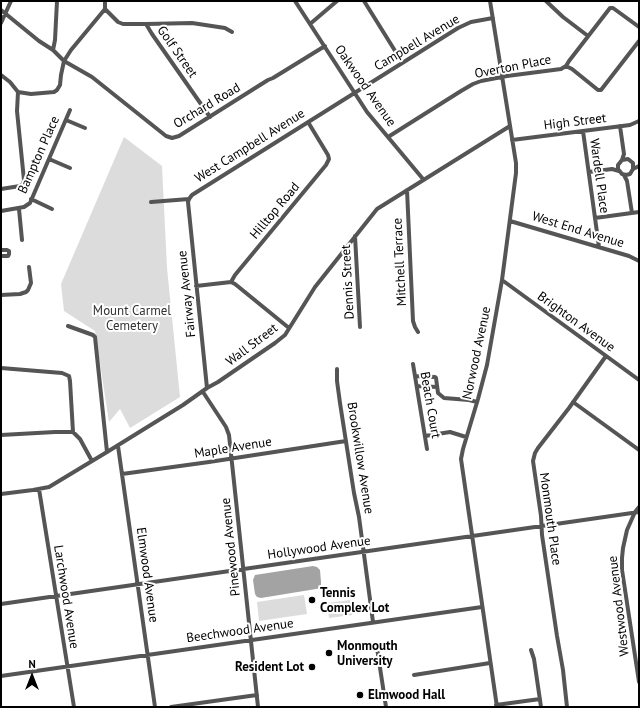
<!DOCTYPE html>
<style>
body{margin:0}
#map{position:relative;width:640px;height:708px;overflow:hidden;background:#fff;font-family:"PT Sans",sans-serif}
canvas{display:block}
.frame{position:absolute;inset:0;border:2px solid #000;pointer-events:none}
.north{position:absolute;left:12px;top:656px;width:40px;height:40px;-webkit-text-stroke:3px #fff;paint-order:stroke;rotate:0deg;font-size:11px;font-weight:700;line-height:16px;text-align:center;color:#000}
.north::after{content:'';display:block;margin:auto;width:14px;height:18px;background:#000;clip-path:polygon(50% 0,100% 100%,50% 72%,0 100%)}
</style>
<div id="map">
<canvas width="640" height="708"></canvas>
<div class="frame"></div>
<div class="north">N</div>
</div>
<script>
const ctx = document.querySelector('canvas').getContext('2d');
ctx.lineJoin = 'round';
function fill(path, color) {
  ctx.fillStyle = color;
  ctx.fill(path, 'evenodd');
}
function toPath(rows) {
  const path = new Path2D();
  for (const r of rows) {
    path.moveTo(r[0], r[1]);
    for (let i = 2; i < r.length; i += 2) path.lineTo(r[i], r[i + 1]);
  }
  return path;
}
function stroke(path, color, width, dash) {
  ctx.strokeStyle = color;
  ctx.lineWidth = width;
  ctx.lineCap = dash ? 'butt' : 'round';
  ctx.setLineDash(dash || []);
  ctx.stroke(path);
}
function drawText(font, color, halo, rows, align = 'center') {
  ctx.font = font + ' "PT Sans",sans-serif';
  ctx.lineWidth = 4;
  ctx.setLineDash([]);
  ctx.textBaseline = 'middle';
  ctx.strokeStyle = halo;
  ctx.fillStyle = color;
  for (const [text, x, y, turn = 0] of rows) {
    ctx.save();
    ctx.translate(x, y);
    ctx.rotate((+turn || 0) * Math.PI / 180);
    ctx.textAlign = isNaN(turn) ? turn : align;
    if (halo) ctx.strokeText(text, 0, 0);
    ctx.fillText(text, 0, 0);
    ctx.restore();
  }
}
fill(toPath([
 [124,137,162,166,167,268,180,397,130,428,120,409,109,422,95,331,64,311,61,284],
 [304,595,307,614,259,621,257,602],
 [350,600,352,615,329,618,327,603]
]), '#dcdcdc');
fill(toPath([
 [313,566,317,567,320,570,321,582,321,585,320,588,316,589,261,598,257,597,255,594,253,580,255,575]
]), '#a3a3a3');
stroke(toPath([
 [105,1,105,9,118,22,123,24,146,24,152,34,210,117],
 [295,1,367,112,423,179],
 [364,1,402,62],
 [490,1,516,163,516,173,502,280,487,365,478,399,463,449,461,459,497,707],
 [546,1,563,17,588,36],
 [1,10,39,41,53,50,64,61,92,77,166,136,172,138,179,136,260,85,268,80,273,78,325,46],
 [1,23,11,1],
 [146,24,192,23,225,28,232,32],
 [310,24,337,1],
 [53,50,55,40,57,1],
 [566,66,569,61,610,8,613,8,639,27],
 [1,75,10,82,18,92,17,111,24,180,23,184,20,186,1,189],
 [18,92,31,94,54,92,57,90,60,85,61,75,64,61,71,50,105,9],
 [66,120,85,128],
 [620,126,624,154,622,160,618,165,618,169,622,174,626,175,630,174,633,169,633,163,628,159,622,160],
 [583,131,599,247],
 [388,137,461,91,473,84,481,81,507,76,561,69,566,66,572,69,598,90,601,90,639,41],
 [512,140,630,125,639,121],
 [49,159,70,168],
 [633,169,639,166],
 [589,172,612,169,619,171],
 [624,175,627,181,632,213],
 [407,190,413,321,415,327,418,332],
 [31,199,52,209],
 [189,199,188,202,207,388],
 [151,202,189,199,192,195,458,28,471,22,493,18],
 [19,209,22,240],
 [1,211,24,207,30,203,70,110],
 [595,218,639,212],
 [510,221,629,256,639,261],
 [355,236,360,327],
 [1,250,7,250,9,251,9,254,8,256,1,256],
 [502,280,639,380],
 [231,282,235,284,289,328],
 [196,286,231,282,235,275,326,165,329,159,328,155,308,122],
 [1,295,20,294,26,292,28,290,31,283,29,267],
 [68,326,93,335,95,337,107,452],
 [413,364,427,449],
 [1,368,62,373,69,376,70,381,73,432,80,439,92,461],
 [337,369,337,381,340,403,354,493,359,517,373,622],
 [415,376,435,377,436,378,438,393,444,398,469,400,477,402],
 [417,386,437,387],
 [203,392,226,427,229,435,258,707],
 [573,402,639,450],
 [1,435,55,432,73,432],
 [425,436,450,432,466,437],
 [118,446,155,707],
 [122,474,209,462,346,441],
 [39,489,74,707],
 [1,494,33,490,49,487,107,452,183,405,207,388,218,382,275,343,285,335,315,287,377,209,510,126],
 [639,507,635,512,627,530,623,548,622,558,622,570,639,682],
 [1,604,639,512],
 [377,648,386,707],
 [531,650,534,659,541,707],
 [414,675,490,663],
 [1,676,482,607],
 [496,705,540,699],
 [171,707,257,695],
 [567,707,563,670,557,636,542,535,541,516,533,461,535,453,538,448,569,408,606,356]
]), '#555', 4);
for (const [x, y, r, color] of [
 [312,600,4,"#000"],
 [329,653,4,"#000"],
 [312,667,4,"#000"],
 [360,695,4,"#000"]
]) {
  const dot = new Path2D();
  dot.arc(x, y, r, 0, 2 * Math.PI);
  ctx.fillStyle = color;
  ctx.fill(dot);
  stroke(dot, '#fff', 1.5);
}
drawText('13px', '#000', '#fff', [
 ["Campbell Avenue",417,43,-31],
 ["Golf Street",177,52,55],
 ["Overton Place",513,67,-11],
 ["Oakwood Avenue",365,86,55],
 ["Orchard Road",207,106,-31],
 ["High Street",575,122,-7],
 ["West Campbell Avenue",250,146,-32],
 ["Bampton Place",39,155,-66],
 ["Wardell Place",599,176,82],
 ["Hilltop Road",275,211,-50],
 ["West End Avenue",578,230,17],
 ["Mitchell Terrace",400,262,-93],
 ["Dennis Street",348,282,-93],
 ["Fairway Avenue",187,294,-96],
 ["Brighton Avenue",576,322,36],
 ["Wall Street",252,345,-37],
 ["Norwood Avenue",477,353,-78],
 ["Beach Court",430,405,80],
 ["Maple Avenue",233,448,-9],
 ["Brookwillow Avenue",360,458,81],
 ["Monmouth Place",550,519,82],
 ["Pinewood Avenue",231,547,-96],
 ["Hollywood Avenue",319,548,-8],
 ["Elmwood Avenue",147,575,82],
 ["Larchwood Avenue",66,597,81],
 ["Westwood Avenue",619,606,-97],
 ["Beechwood Avenue",240,631,-8]
]);
drawText('13px', '#333', '#fff', [
 ["Mount Carmel",132,311],
 ["Cemetery",132,326]
]);
drawText('bold 13px', '#000', '#fff', [
 ["Tennis",320,593],
 ["Complex Lot",320,608],
 ["Monmouth",337,646],
 ["University",337,661],
 ["Resident Lot",304,667,"right"],
 ["Elmwood Hall",368,695]
], 'left');
</script>
